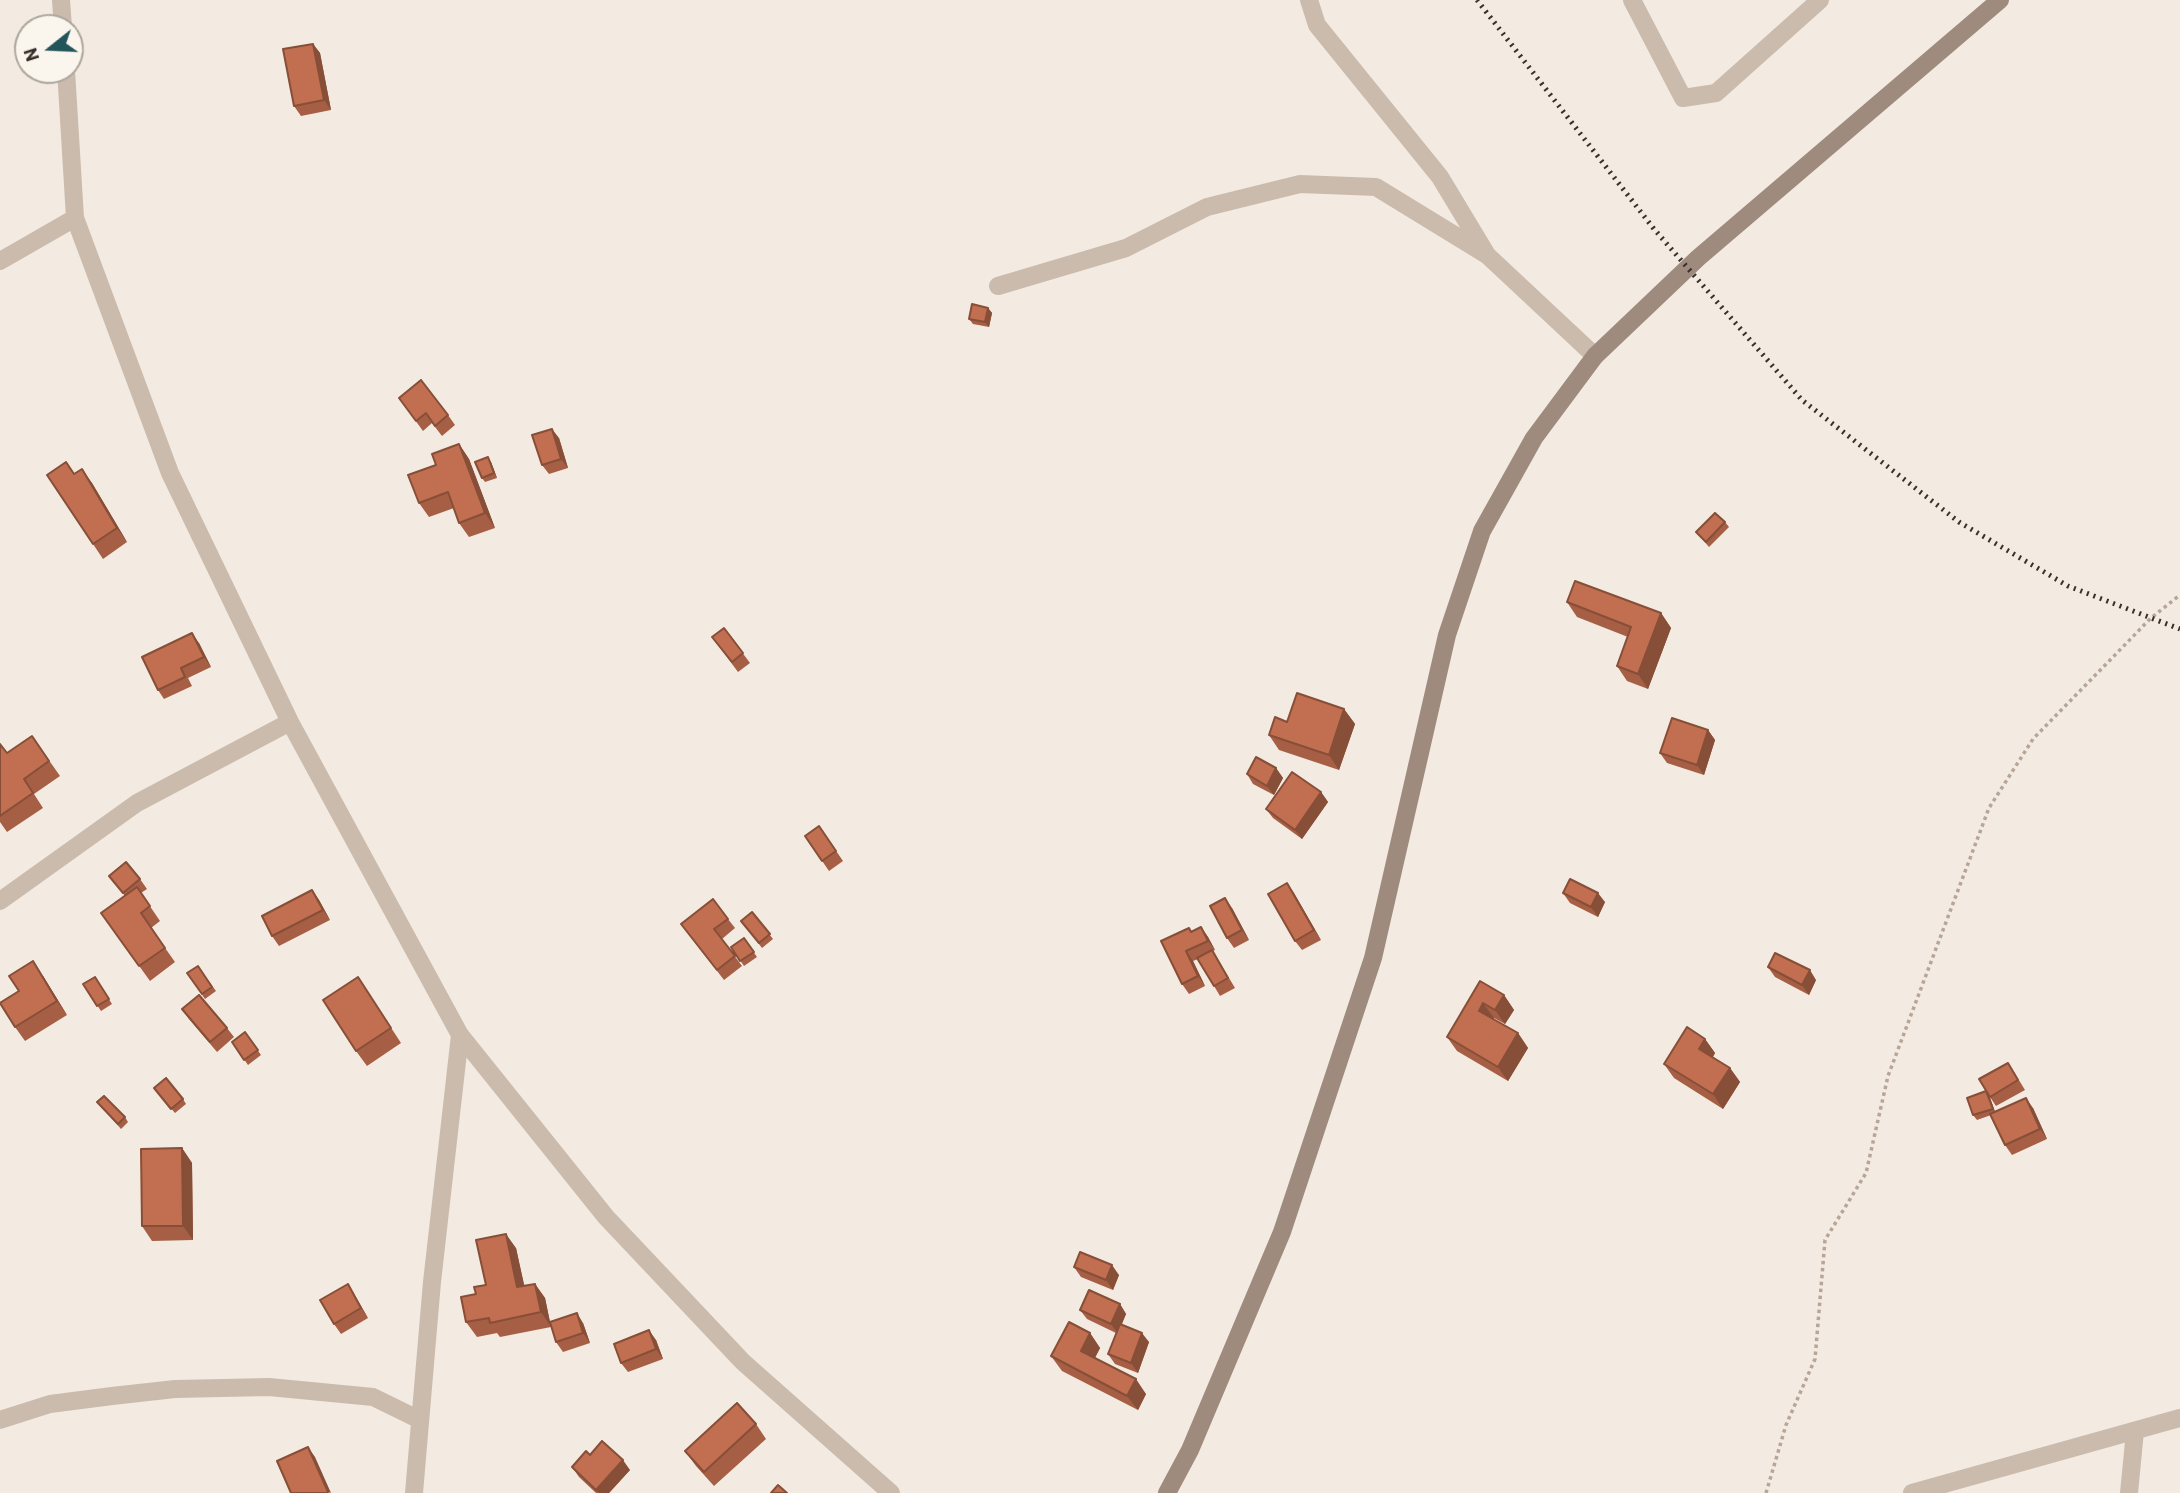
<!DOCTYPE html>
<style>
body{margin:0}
#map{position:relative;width:2180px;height:1493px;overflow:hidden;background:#f3ebe1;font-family:Barlow,sans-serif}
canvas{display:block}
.north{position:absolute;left:14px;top:14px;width:70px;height:70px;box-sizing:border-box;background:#faf5ed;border:2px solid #ada69f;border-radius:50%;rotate:252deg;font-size:19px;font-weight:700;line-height:28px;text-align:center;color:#39302b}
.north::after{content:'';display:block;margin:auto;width:24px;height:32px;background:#22545a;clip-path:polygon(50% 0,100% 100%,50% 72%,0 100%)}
</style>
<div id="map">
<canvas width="2180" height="1493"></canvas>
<div class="north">N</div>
</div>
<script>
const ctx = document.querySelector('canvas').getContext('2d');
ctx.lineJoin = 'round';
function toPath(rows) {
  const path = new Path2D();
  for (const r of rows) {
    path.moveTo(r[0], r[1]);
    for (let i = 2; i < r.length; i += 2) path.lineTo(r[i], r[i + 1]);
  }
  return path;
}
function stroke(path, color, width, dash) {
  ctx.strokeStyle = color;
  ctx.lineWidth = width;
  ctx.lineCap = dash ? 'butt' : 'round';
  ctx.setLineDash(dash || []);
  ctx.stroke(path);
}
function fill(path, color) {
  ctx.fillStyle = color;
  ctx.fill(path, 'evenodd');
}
stroke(toPath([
 [1766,1493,1786,1425,1815,1359,1825,1240,1866,1173,1888,1076,1989,808,2033,739,2151,618,2180,595]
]), '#b7a597', 3.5, [3.5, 3.5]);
stroke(toPath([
 [61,0,63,28],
 [1309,0,1317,25,1440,177,1487,255,1595,356],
 [1632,0,1683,98,1716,93,1820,0],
 [66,70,75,218,170,473,290,722,460,1035,606,1217,743,1362,891,1493],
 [0,261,75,218],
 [998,286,1126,248,1207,207,1300,184,1376,187,1487,255],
 [0,901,137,803,290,722],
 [0,1420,50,1404,112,1396,175,1389,269,1387,373,1397,420,1420],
 [414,1493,432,1282,460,1035],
 [1912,1493,2180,1418],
 [2129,1493,2135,1431]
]), '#cbbbad', 18);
stroke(toPath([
 [1167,1493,1190,1450,1282,1232,1373,958,1447,635,1482,531,1534,438,1595,356,1698,258,2000,0]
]), '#9e8b7e', 18);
stroke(toPath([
 [1477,0,1654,229,1802,400,1959,522,2068,586,2180,629]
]), '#39302b', 5, [2, 5]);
fill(toPath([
 [313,44,320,53,331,110,301,116,294,106],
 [988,308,992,313,989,327,973,324,969,319],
 [399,398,448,415,455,425,442,436,432,423,423,431],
 [559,438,568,468,549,474,542,465],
 [459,444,469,459,495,528,469,537,459,523,454,508,429,517,419,503,436,465],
 [491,462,497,478,485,482,482,478],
 [74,474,92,483,127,542,103,559,93,544],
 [1725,522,1729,527,1709,547,1696,532],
 [1567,602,1661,613,1671,628,1648,689,1627,681,1617,666,1628,637,1577,617],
 [724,628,750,663,738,672,712,637],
 [199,643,211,667,188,678,192,686,164,699,158,690],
 [1344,709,1355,724,1339,770,1279,750,1269,735,1287,722],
 [1708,730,1715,740,1704,775,1667,763,1660,753],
 [32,736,60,776,34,794,43,808,7,832,0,822,0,743,7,753],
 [1276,768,1283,778,1274,795,1253,784,1247,774],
 [1321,792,1328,802,1302,839,1273,818,1266,809],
 [819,826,843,861,829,871,805,836],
 [109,876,140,879,147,889,141,893,160,921,151,928,175,962,150,981,101,913,125,896],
 [1287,883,1321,940,1302,950,1295,941],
 [312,890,319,900,330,920,279,946,272,936],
 [1563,893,1605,902,1598,917,1570,903],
 [1232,908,1249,940,1234,948,1227,938],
 [752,912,773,939,762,948,741,921],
 [728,919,735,928,722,939,742,966,724,980,681,924],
 [1201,927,1208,937,1215,950,1213,951,1235,988,1220,996,1198,959,1193,961,1205,986,1189,994,1182,984,1161,941,1191,932],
 [744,938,757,957,744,966,731,947],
 [198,966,216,991,205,999,187,973],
 [1768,967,1816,980,1809,995,1775,977],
 [43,976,67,1015,25,1041,15,1027],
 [95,977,112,1004,101,1011,83,984],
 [358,977,401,1043,367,1066,356,1051],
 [1480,981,1504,995,1514,1010,1505,1024,1494,1018,1493,1019,1518,1033,1528,1048,1508,1081,1457,1051,1447,1037],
 [182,1009,227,1028,234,1037,217,1052,189,1019],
 [245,1032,261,1055,248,1065,232,1042],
 [1705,1039,1715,1053,1713,1057,1730,1068,1740,1082,1723,1109,1674,1078,1664,1064],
 [2014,1072,2025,1090,1996,1106,1990,1097,1995,1112,2033,1108,2047,1139,2012,1155,2005,1145,1991,1115,1977,1120,1973,1115,1986,1091],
 [158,1093,183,1099,186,1104,175,1113],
 [97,1102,125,1117,128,1122,121,1129],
 [182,1148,192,1163,193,1240,152,1241,142,1226],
 [516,1248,524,1286,535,1284,545,1298,550,1322,583,1323,590,1343,563,1352,556,1342,551,1327,500,1337,497,1333,477,1337,466,1322,476,1294,486,1285],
 [1074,1267,1119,1275,1113,1290,1081,1277],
 [348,1284,368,1318,341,1334,334,1324],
 [1120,1304,1126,1314,1121,1325,1149,1342,1138,1373,1115,1364,1108,1354,1116,1333,1087,1319,1080,1310],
 [1090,1333,1100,1348,1095,1358,1146,1394,1138,1410,1062,1371,1051,1356],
 [656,1340,663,1359,628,1372,621,1363],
 [756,1424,766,1439,714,1486,696,1466,685,1451],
 [590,1455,630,1470,609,1493,596,1493,579,1477,572,1467]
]), '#a65f45');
fill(toPath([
 [313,44,320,53,331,110,324,100],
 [988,308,992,313,989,327,985,322],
 [552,429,559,438,568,468,561,459],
 [459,444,469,459,495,528,485,513],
 [488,457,491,462,497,478,494,473],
 [82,469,92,483,127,542,117,528],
 [1661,613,1671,628,1648,689,1638,674],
 [192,633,199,643,211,667,204,657],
 [1344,709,1355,724,1339,770,1329,755],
 [1708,730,1715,740,1704,775,1697,765],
 [1276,768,1283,778,1274,795,1267,786],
 [1321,792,1328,802,1302,839,1295,830],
 [1287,883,1294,893,1321,940,1314,930],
 [312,890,319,900,330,920,323,910],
 [1598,893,1605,902,1598,917,1591,907],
 [1225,898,1232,908,1249,940,1242,930],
 [1201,927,1208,937,1215,950,1208,941],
 [1186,951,1193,961,1205,986,1198,976],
 [33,961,43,976,67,1015,57,1001],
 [1810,970,1816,980,1809,995,1802,985],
 [1504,995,1514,1010,1505,1024,1495,1010],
 [1483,1003,1494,1018,1489,1025,1479,1011],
 [1518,1033,1528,1048,1508,1081,1498,1067],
 [1705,1039,1715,1053,1709,1063,1699,1049],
 [1730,1068,1740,1082,1723,1109,1713,1094],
 [1986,1091,1989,1096,1996,1114,1993,1109],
 [2026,1098,2033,1108,2047,1139,2040,1129],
 [182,1148,192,1163,193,1240,183,1226],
 [506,1234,516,1248,528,1302,517,1287],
 [1112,1265,1119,1275,1113,1290,1106,1280],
 [348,1284,354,1294,368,1318,361,1308],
 [535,1284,545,1298,551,1327,541,1312],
 [1120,1304,1126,1314,1118,1334,1111,1324],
 [577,1313,583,1323,590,1343,583,1333],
 [649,1330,656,1340,663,1359,656,1349],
 [1090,1333,1100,1348,1091,1365,1081,1351],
 [1142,1333,1149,1342,1138,1373,1131,1363],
 [1136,1379,1146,1394,1138,1410,1127,1396],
 [308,1447,315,1457,331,1493,328,1492],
 [623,1460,630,1470,609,1493,599,1493,596,1490]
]), '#874e38');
const building = toPath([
 [313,44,324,100,294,106,283,49,313,44],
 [972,304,988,308,985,322,969,319,972,304],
 [421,380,448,415,435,426,426,413,416,421,399,398,421,380],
 [552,429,561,459,542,465,532,435,552,429],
 [459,444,485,513,459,523,448,492,419,503,408,475,436,465,432,454,459,444],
 [488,457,494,473,482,478,475,462,488,457],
 [66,462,74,474,82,469,117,528,93,544,47,475,66,462],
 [1715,513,1725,522,1706,542,1696,532,1715,513],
 [1575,581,1661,613,1638,674,1617,666,1631,627,1567,602,1575,581],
 [724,628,743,653,732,662,712,637,724,628],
 [192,633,204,657,181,668,185,677,158,690,142,657,192,633],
 [1297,693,1344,709,1329,755,1269,735,1275,717,1287,722,1297,693],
 [1672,718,1708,730,1697,765,1660,753,1672,718],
 [32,736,49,761,24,779,33,793,0,816,0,744,7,753,32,736],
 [1256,757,1276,768,1267,786,1247,774,1256,757],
 [1292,772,1321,792,1295,830,1266,809,1292,772],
 [819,826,836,851,822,861,805,836,819,826],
 [126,862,140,879,123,893,109,876,126,862],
 [1570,879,1598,893,1591,907,1563,893,1570,879],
 [1287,883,1314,930,1295,941,1268,894,1287,883],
 [137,887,150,906,141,913,165,948,139,966,101,913,137,887],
 [312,890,323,910,272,936,262,916,312,890],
 [1225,898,1242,930,1227,938,1210,906,1225,898],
 [713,899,728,919,714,929,735,956,717,970,681,924,713,899],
 [752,912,770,934,759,943,741,921,752,912],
 [1201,927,1208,941,1186,951,1198,976,1182,984,1161,941,1189,928,1191,932,1201,927],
 [744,938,754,952,740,961,731,947,744,938],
 [1212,950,1228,978,1214,986,1197,958,1212,950],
 [1775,953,1810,970,1802,985,1768,967,1775,953],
 [33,961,57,1001,15,1027,0,1003,19,991,9,976,33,961],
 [198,966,212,987,202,994,187,973,198,966],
 [95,977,109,999,97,1006,83,984,95,977],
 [358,977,391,1028,356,1051,323,1000,358,977],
 [1480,981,1504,995,1495,1010,1483,1003,1479,1011,1518,1033,1498,1067,1447,1037,1480,981],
 [199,995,227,1028,210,1042,182,1009,199,995],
 [1687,1027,1705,1039,1699,1049,1730,1068,1713,1094,1664,1064,1687,1027],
 [245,1032,258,1050,244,1060,232,1042,245,1032],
 [2008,1063,2018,1080,1990,1097,1979,1079,2008,1063],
 [166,1078,183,1099,171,1109,154,1088,166,1078],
 [1986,1091,1993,1109,1973,1115,1967,1098,1986,1091],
 [104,1096,125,1117,118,1124,97,1102,104,1096],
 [2026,1098,2040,1129,2005,1145,1990,1114,2026,1098],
 [182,1148,183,1226,142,1226,141,1149,182,1148],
 [506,1234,517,1287,535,1284,541,1312,490,1323,489,1318,466,1322,461,1297,476,1294,474,1287,486,1285,476,1240,506,1234],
 [1080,1252,1112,1265,1106,1280,1074,1267,1080,1252],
 [348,1284,361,1308,334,1324,320,1300,348,1284],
 [1089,1290,1120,1304,1111,1324,1080,1310,1089,1290],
 [577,1313,583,1333,556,1342,550,1322,577,1313],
 [1069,1322,1090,1333,1081,1351,1136,1379,1127,1396,1051,1356,1069,1322],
 [1120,1324,1142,1333,1131,1363,1108,1354,1120,1324],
 [649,1330,656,1349,621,1363,614,1344,649,1330],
 [737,1403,756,1424,704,1472,685,1451,737,1403],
 [602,1441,623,1460,596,1490,572,1467,586,1451,590,1455,602,1441],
 [308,1447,328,1492,327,1493,291,1493,277,1461,308,1447],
 [778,1485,787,1493,771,1493,778,1485]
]);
fill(building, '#c16f50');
stroke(building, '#874e38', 2);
</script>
